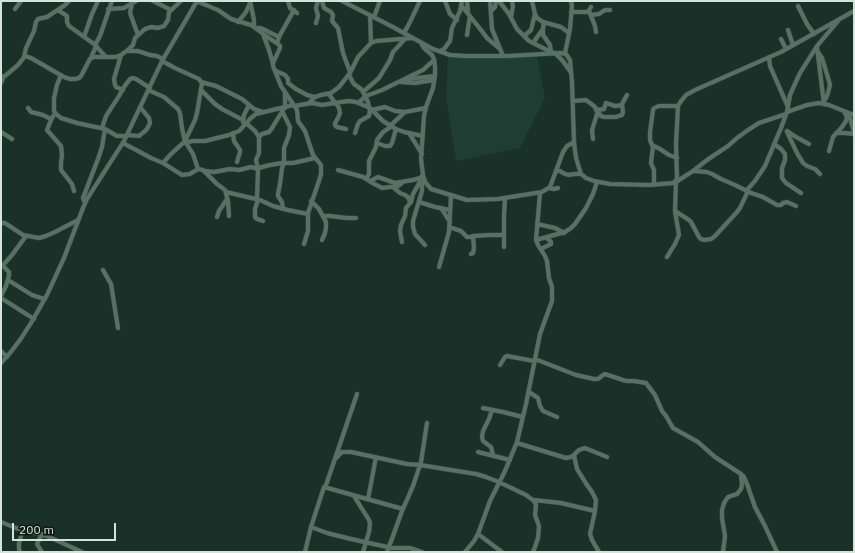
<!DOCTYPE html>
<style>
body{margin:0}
#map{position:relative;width:855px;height:553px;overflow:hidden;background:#1a3129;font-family:"IBM Plex Sans",sans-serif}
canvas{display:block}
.frame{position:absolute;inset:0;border:2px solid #d6e3dd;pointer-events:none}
.scale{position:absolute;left:12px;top:523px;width:104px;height:18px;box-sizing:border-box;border:2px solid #d6e3dd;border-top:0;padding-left:5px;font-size:12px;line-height:14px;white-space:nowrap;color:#d6e3dd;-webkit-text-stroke:3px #0d1713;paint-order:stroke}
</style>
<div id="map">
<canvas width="855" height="553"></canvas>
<div class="frame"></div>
<div class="scale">200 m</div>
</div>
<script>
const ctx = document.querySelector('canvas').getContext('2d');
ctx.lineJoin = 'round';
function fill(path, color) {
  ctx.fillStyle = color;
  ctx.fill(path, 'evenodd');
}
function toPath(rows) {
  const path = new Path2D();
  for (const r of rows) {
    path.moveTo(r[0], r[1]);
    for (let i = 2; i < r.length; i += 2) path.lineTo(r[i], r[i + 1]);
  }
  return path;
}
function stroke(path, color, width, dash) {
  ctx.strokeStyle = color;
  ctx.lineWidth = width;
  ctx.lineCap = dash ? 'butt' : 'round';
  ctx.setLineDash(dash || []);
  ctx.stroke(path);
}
fill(toPath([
 [448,56,537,56,545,98,520,148,456,161,446,97]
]), '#1f3d32');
const minor = toPath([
 [153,1,171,10],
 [196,1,218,10,231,19,251,25,269,38,278,44,280,46,280,48,273,63,273,66,281,86,297,110,298,121,305,131,313,155,321,165,321,174,319,181,308,213,308,231,304,244],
 [250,1,254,20,254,27],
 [288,1,290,8,297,13],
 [322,1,324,8,331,12,333,15,332,21,338,28,343,53,350,72],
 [342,1,391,26,433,49,450,55,465,56,508,56,561,53,566,54,570,60,572,82,574,142,576,158,581,174,586,178,594,181,610,184,649,185,673,183,676,181,677,178,676,144,678,106,681,101,686,95,695,90,781,52,854,11],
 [445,1,450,14,457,20],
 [467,1,468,12],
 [490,1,492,29,503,56],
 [499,1,509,14,517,29,529,41,553,53],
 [532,1,535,14,537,18,543,22,561,27,569,33],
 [132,3,130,13,138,35],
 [461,5,481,30,487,38,500,49],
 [798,6,807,24,814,34],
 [15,9,21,1],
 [108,9,124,8,136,1],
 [58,10,67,16,67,22,69,26,94,44,106,57],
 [491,11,495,7,496,1],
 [589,11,595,26,596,32],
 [571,12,588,12,591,7],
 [370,15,371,43],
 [591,15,599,14,605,10,610,10],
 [374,17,380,1],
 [511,17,513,6,512,1],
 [238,22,246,12,250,3],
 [544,22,543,29,543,35,550,45,551,52],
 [316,23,318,16,316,8,318,1],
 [256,28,260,28,263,29,279,37],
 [788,30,793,45],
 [404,33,409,24,420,1],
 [263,34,269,50,273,64],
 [467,35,470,16],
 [524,36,531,30,535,14],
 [84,37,92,14,98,1],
 [781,39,786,49],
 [277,43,280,35,294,10],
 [421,43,424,48,432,55,434,59,435,66,435,76,433,88,426,107,424,116,421,159,423,175,425,182,431,189,467,200,498,199,542,192,550,187,563,152,567,146,574,142],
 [533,43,543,29],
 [95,45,100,36,112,1],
 [817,47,824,104],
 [127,51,138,51,150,55,157,56,163,59],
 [440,51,444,49,450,41,452,28,460,11,462,1],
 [817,51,822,58,829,81,830,85,828,93,826,98,824,101],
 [555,53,562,60,570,71],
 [565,53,570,29,572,6,571,1],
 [121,55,114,79,115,85,116,87,123,90],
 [24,57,26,48,34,31,36,22,38,19,47,17,65,5,69,1],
 [769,57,770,66,788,107],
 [91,58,96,46],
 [162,61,175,68,199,79,202,83,197,113,195,120,185,141],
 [276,71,285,75,288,79,288,83,296,89,307,95,314,97],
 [349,74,352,81,354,84,361,89,363,92,368,102,369,108],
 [61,75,57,85,54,98,54,111,56,114,61,118,77,123,105,129,117,136,126,136],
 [1,77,5,76,18,65,25,56,31,58,64,77,70,79,75,79,79,78,81,76,90,59,93,57,116,57,121,55,129,49,133,45,135,38,145,29,151,27,158,28,164,26,168,20,169,12,181,1],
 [408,79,435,76],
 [201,82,216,86,242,99,254,109,263,112],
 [401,82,415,83,434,80],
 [1,83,4,76],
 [148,90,164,97,178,109,180,113,182,128,185,142],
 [201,90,215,104,222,109,243,120],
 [363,92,379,78,390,60,393,52,405,39],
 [329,94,335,103],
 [573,101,586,100,594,106,601,116,604,117,616,117,622,115,623,112,622,104,627,95],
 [309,103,315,97,321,95,331,93,339,87,350,73,358,57,371,43,376,41,413,38],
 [336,103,339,108,340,113,338,118,335,123,335,125,337,127,346,129],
 [358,103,366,96,382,90,423,70,434,60],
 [294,106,312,103,322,105,341,102,349,101,356,102,370,108,383,121,396,129,404,132,423,136],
 [28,108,31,112,43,115,51,119],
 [285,108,285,93],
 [372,110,385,107,395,111,405,112],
 [596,110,604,109,606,103,615,106,622,105],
 [282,111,290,127,289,135,284,148,284,163,282,168,280,184,278,194,278,196,282,202,283,209],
 [787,112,807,105,819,103,829,105,854,115],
 [55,113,51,120,47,130,61,146,62,155,61,162,61,170,72,184,74,191],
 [846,115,850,118,854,132],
 [243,122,244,115,249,105],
 [246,123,255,131,259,137],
 [391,125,405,112,426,108],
 [102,128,106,116,119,96,124,87,130,79,133,78,136,79,150,88],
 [787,131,796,137,809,144],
 [1,132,12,139],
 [787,132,797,153,803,163,807,166,815,169,820,174],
 [233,133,234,141,240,150,240,152,237,162],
 [355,133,358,124,360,121,369,116,370,109],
 [409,133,422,154],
 [836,133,845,133,854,134],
 [127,135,139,136,145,131,147,129,150,123,149,118,140,107],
 [593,139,592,130,598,111],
 [123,143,151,158,163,163,182,175,190,174,198,169,203,170,217,184,225,190,228,201,229,216],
 [186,143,193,154,198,169],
 [377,143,385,146,390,146,392,143,396,129],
 [774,144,781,149,785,154,785,160,782,168,782,178,786,183,801,193],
 [653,146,651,163,654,170,654,185],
 [829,151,833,137,842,127,846,121,847,117,844,111],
 [677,158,669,155,660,149,652,145,650,140,650,132,653,110,654,108,659,106,678,106],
 [163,163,170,155,183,143,193,141,205,141,229,135,239,131,251,118,256,114,293,105],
 [258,168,270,165,282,163,293,163,315,158],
 [338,170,363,177,370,181,378,177,395,183,413,180,420,178,423,175],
 [205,171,214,172,230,169,239,170,251,167,258,169],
 [556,171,560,171,563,173,568,175,574,174,581,174],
 [694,171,707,172,712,174,721,179,735,185,751,193,763,197,777,205,781,205,783,203,787,202,796,206],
 [422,177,422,191,413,221,413,227,415,234,425,245],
 [366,179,369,174,369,161,376,147,377,140,383,132,392,126],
 [676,180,675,211,689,220,691,222,699,237,701,239,704,240,711,239,715,236,737,212,740,208,748,191],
 [369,181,382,188,398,186,402,183],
 [676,182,693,171,707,160,728,146,737,138,748,130,759,123,786,114],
 [393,187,400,193,405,195,408,197,410,202],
 [549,188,554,189,558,188],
 [746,191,755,181,765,166,781,128,787,112,790,95,794,86,800,73,817,46,838,21],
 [226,192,260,200,273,206,288,210,308,214],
 [257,199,258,169,256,160,259,153,259,137,262,134,269,132,272,128,283,110],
 [258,200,255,209,255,217,257,219,263,221],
 [311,201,319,209,326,222,326,228,325,233,322,240],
 [419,202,435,207,450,210],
 [85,203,83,198,98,159,102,147,105,129],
 [441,208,450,222],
 [323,216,330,216,347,218,356,218],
 [217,217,219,211,227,199],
 [1,223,5,223,23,235,39,238,46,236,55,232,78,220],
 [537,224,555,228,564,233],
 [449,227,461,231,467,237,470,237,474,236,489,235,504,235],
 [536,240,565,232,571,228,575,224,586,208,593,194,597,182],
 [402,242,401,237,400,231,401,225,405,216,406,208,411,202,413,194,421,180],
 [504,247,504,216,505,198],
 [541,249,551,244,551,242,547,238],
 [471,254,473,253,474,248,473,236],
 [667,257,675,244,679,235,675,211],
 [439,267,449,232,451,196],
 [103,270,111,284,118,328],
 [8,280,32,295,44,299],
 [1,296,6,286,9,275,9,272,4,267,4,264,12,255,26,236],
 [1,298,34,319],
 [1,351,7,357],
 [535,359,576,375,594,379,598,379,603,375,605,374,626,381,634,381,646,383,655,395,662,411,666,416,673,428,698,442,715,457,741,474,744,477,747,484,755,507,765,526,777,552],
 [1,363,10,353,20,340,31,323,47,295,64,258,83,208,87,199,124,141,162,61,197,1],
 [500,365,505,357,507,356,534,361],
 [529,392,538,398,540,406,543,411,557,417],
 [483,408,503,412,523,417],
 [492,410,489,419,483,431,482,437,483,441,491,447,493,455],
 [517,443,566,458,571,457,574,455,579,450,585,448,607,457],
 [478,452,510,460],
 [574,455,577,469,587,485,592,492,596,500,595,511,590,534,592,540,599,552],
 [336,458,342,452,351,452,407,464,420,465,476,474,486,477,499,482,526,495,534,501,536,505,535,515,539,526,538,538,535,547,533,552],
 [325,488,357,394],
 [354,496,369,520,370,523,369,532,363,552],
 [368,499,376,457],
 [534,500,561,503,595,511],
 [1,522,16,528,47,536,82,552],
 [311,527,327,533,351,539,392,548,410,548,422,552],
 [42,534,37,544,42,552],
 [478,534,502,552],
 [20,552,19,549,19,543,23,529],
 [305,552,311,527,324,487,403,509],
 [387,552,393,536,402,511,413,486,421,462,427,423],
 [465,552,474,541,478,534,490,501,505,471,517,442,526,404,540,334,552,301,552,287,549,278,547,261,545,256,538,245,536,240,540,193],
 [723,552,725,536,722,518,722,510,724,503,728,497,737,494,741,489,742,485,741,475]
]);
stroke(minor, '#3a4e47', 5);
stroke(minor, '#587167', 4);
</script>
